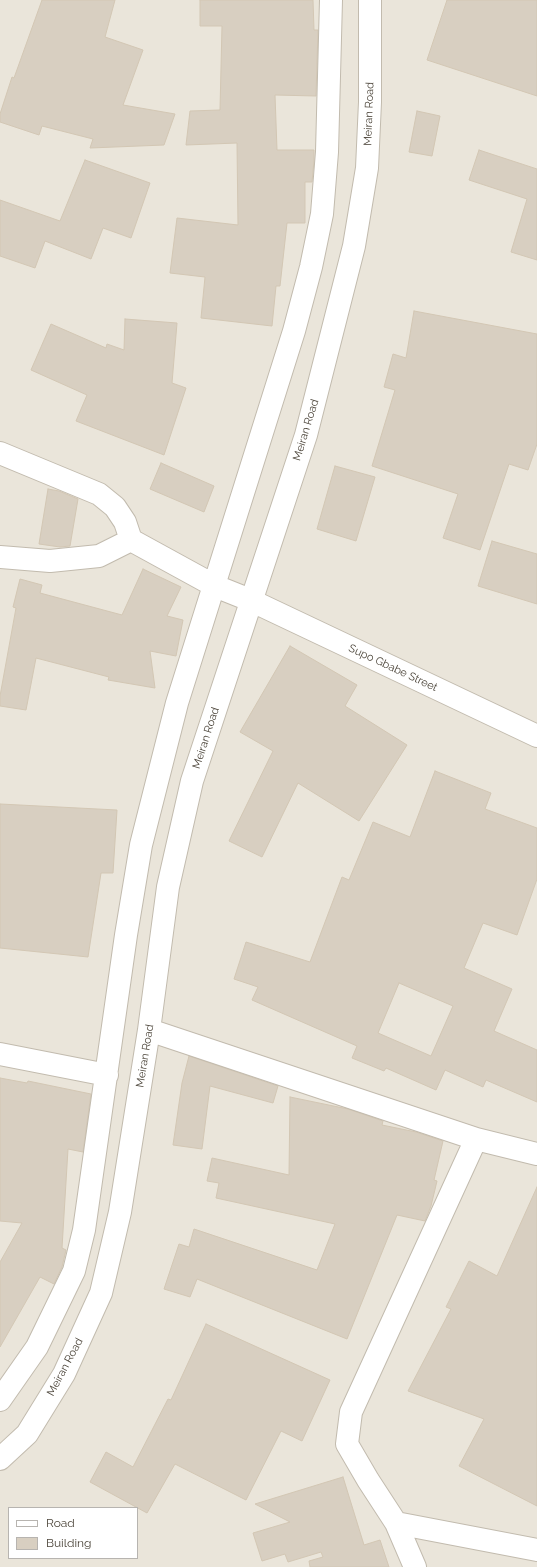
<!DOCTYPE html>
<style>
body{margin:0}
#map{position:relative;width:537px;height:1567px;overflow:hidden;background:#f6f3ec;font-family:Raleway,sans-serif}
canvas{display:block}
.legend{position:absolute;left:8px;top:1507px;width:130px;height:52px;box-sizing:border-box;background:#fff;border:1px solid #b7b4b0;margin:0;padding:5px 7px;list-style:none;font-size:12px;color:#4b4439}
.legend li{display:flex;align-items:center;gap:8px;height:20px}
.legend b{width:20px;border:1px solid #b7b4b0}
</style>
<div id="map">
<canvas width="537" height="1567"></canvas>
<ul class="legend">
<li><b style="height:5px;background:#fff"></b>Road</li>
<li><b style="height:11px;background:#d8cfc1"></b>Building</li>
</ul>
</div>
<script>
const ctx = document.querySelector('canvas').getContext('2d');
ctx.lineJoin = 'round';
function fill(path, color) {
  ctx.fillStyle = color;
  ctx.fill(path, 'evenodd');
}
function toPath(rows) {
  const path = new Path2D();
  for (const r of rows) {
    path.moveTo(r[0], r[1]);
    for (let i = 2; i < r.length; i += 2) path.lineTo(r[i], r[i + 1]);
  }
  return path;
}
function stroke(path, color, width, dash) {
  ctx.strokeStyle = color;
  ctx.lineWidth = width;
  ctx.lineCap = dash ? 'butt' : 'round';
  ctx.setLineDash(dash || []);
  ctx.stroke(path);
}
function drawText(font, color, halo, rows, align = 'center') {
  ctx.font = font + ' Raleway,sans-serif';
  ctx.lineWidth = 4;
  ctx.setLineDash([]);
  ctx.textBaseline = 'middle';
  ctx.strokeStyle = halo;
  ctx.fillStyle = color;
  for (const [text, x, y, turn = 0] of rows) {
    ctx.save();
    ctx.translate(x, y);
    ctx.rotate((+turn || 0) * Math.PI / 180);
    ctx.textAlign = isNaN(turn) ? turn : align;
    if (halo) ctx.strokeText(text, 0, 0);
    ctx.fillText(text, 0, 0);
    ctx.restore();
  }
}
fill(toPath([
 [0,0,537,0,537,1567,0,1567],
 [9,1508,137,1508,137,1558,9,1558]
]), '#eae5da');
const building = toPath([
 [42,0,115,0,105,37,143,50,123,105,175,114,164,145,90,148,93,139,42,126,39,135,0,122,0,114,12,77,14,78,42,0],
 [200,0,313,0,314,30,318,30,316,96,275,95,277,150,314,150,314,161,312,182,305,182,305,223,287,223,280,286,276,286,272,326,201,318,205,277,170,273,177,218,238,225,237,143,186,145,190,111,220,110,222,26,200,26,200,0],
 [447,0,537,0,537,96,427,60,447,0],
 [417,111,440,116,432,156,409,152,417,111],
 [479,150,537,169,537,260,511,252,527,199,469,180,479,150],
 [85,160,150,183,131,238,103,228,91,259,45,241,35,268,0,256,0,200,60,221,85,160],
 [414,311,537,334,537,444,528,470,509,464,480,550,443,538,458,494,372,466,395,390,384,387,393,354,406,358,414,311],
 [125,319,177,323,172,383,186,388,164,455,76,421,87,395,31,370,51,324,106,348,107,344,124,350,125,319],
 [161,463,214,486,204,512,150,489,161,463],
 [335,466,375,477,356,541,317,529,335,466],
 [48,489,59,491,78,499,70,546,60,547,39,544,48,489],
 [492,541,537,554,537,604,478,586,492,541],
 [143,569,181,587,167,616,183,620,176,656,150,651,155,688,108,680,109,677,36,658,26,710,0,706,0,696,16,608,13,607,20,579,42,585,40,593,122,615,143,569],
 [290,646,357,685,345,706,407,745,359,821,298,783,262,857,229,841,273,751,240,732,290,646],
 [435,771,491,793,485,809,537,828,537,879,517,935,483,923,464,968,512,989,494,1031,537,1050,537,1102,486,1080,483,1087,445,1070,436,1090,386,1068,384,1071,352,1058,357,1046,252,1000,258,987,234,979,246,942,310,962,342,877,349,880,373,822,410,837,435,771],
 [399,983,453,1006,431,1056,378,1033,399,983],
 [0,804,117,810,113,873,101,873,88,957,0,948,0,804],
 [189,1056,278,1086,273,1103,210,1086,202,1149,173,1145,182,1083,189,1056],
 [0,1078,27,1083,28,1081,91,1094,83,1152,68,1149,62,1248,66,1250,62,1267,54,1284,40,1277,0,1347,0,1262,22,1223,0,1221,0,1078],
 [290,1097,348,1109,383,1121,382,1125,416,1132,443,1141,434,1180,437,1181,431,1206,425,1221,397,1215,347,1339,197,1279,190,1297,164,1289,179,1244,189,1247,194,1229,317,1270,335,1224,216,1198,219,1183,207,1181,212,1158,289,1175,290,1097],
 [537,1187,537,1506,459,1466,484,1419,408,1391,451,1309,446,1307,469,1261,497,1276,537,1187],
 [206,1324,330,1380,302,1441,281,1431,246,1500,175,1464,147,1513,90,1482,106,1452,133,1467,168,1399,171,1400,206,1324],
 [343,1477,364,1545,380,1540,389,1567,310,1567,309,1561,323,1557,321,1552,288,1562,285,1554,262,1561,253,1533,290,1522,255,1504,343,1477]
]);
fill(building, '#d8cfc1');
stroke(building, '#d3c7b4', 1);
const minor = toPath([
 [0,453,99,494,115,507,125,522,131,540,215,586,250,600,537,736],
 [0,557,50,561,99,556,131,540],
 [149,1030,476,1139,537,1154],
 [0,1054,107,1075],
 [0,1400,37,1347,74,1271,84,1230,126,935,141,845,177,703,294,331,311,267,322,214,327,152,331,0],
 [0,1459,27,1434,64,1374,101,1293,120,1212,149,1030,168,887,192,781,306,435,354,246,367,168,370,102,370,0],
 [396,1523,537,1550],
 [415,1567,396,1523,368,1480,347,1444,351,1412,476,1139]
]);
stroke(minor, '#c2bbae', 24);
stroke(minor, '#fff', 22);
drawText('11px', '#4b4439', '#fff', [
 ["Meiran Road",369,114,-88],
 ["Meiran Road",306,430,-73],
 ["Supo Gbabe Street",393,668,25],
 ["Meiran Road",206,738,-72],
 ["Meiran Road",145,1056,-81],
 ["Meiran Road",65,1367,-62]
]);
</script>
